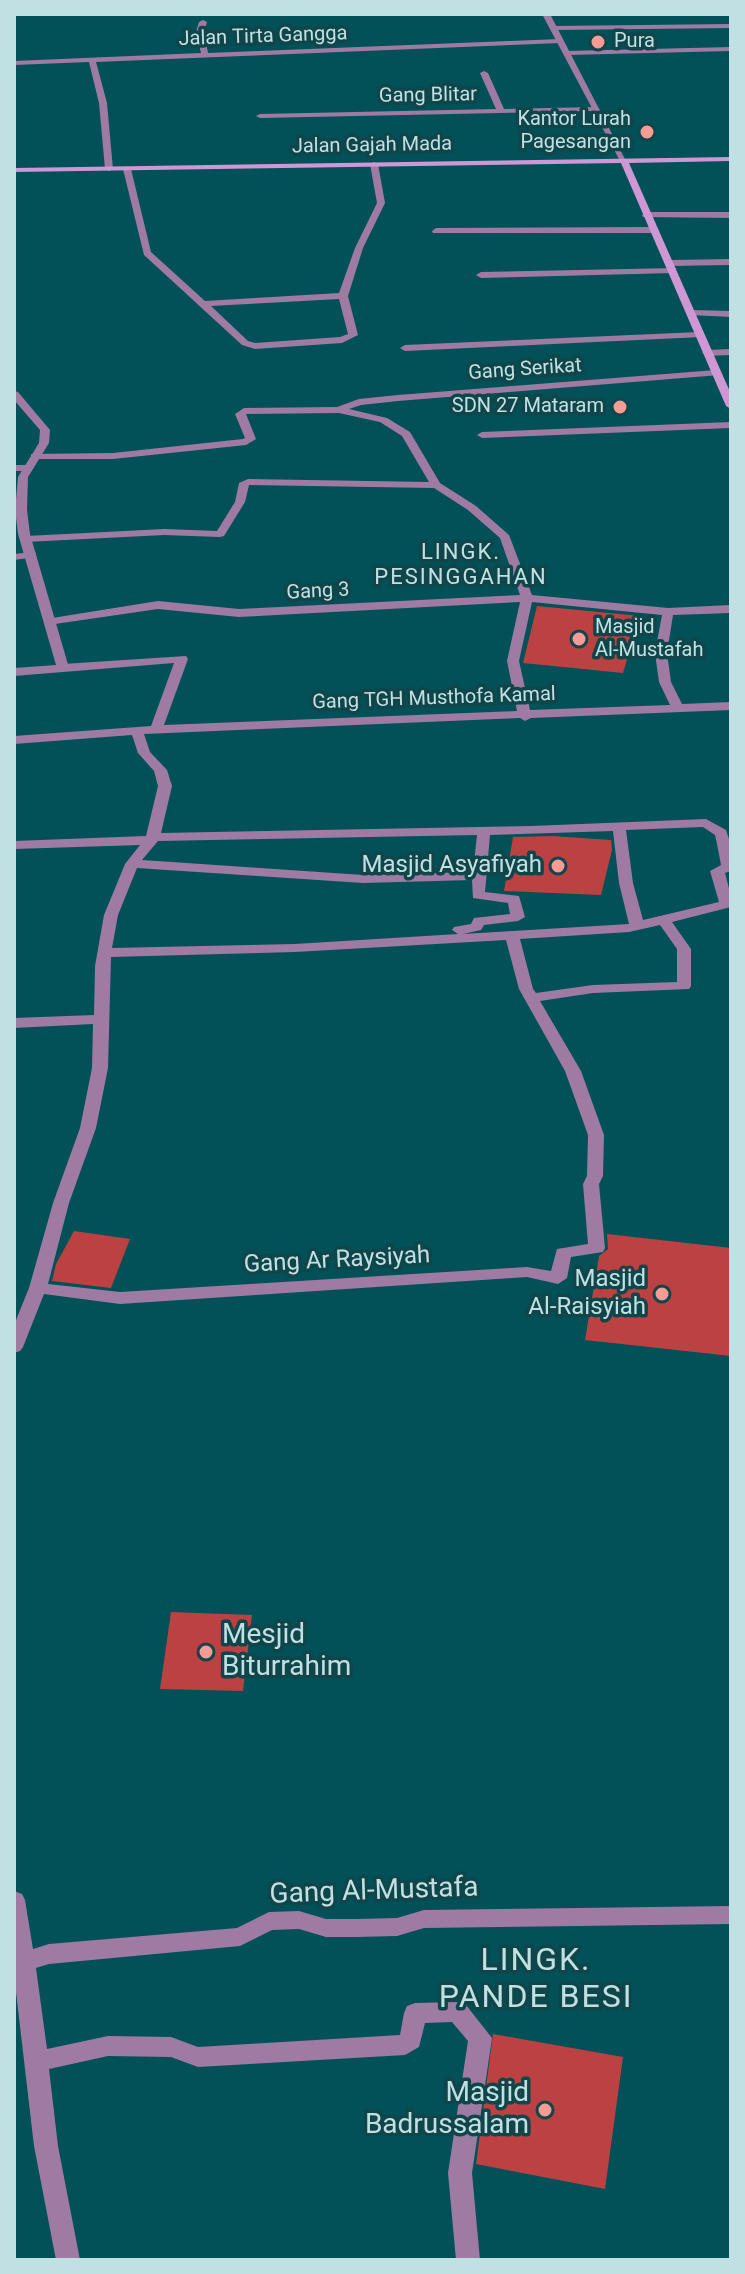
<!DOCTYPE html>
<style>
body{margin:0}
#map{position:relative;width:745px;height:2274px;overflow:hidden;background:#025158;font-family:Roboto,sans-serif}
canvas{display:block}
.frame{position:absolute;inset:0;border:16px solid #c1e0e3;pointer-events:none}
</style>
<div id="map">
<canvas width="745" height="2274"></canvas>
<div class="frame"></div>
</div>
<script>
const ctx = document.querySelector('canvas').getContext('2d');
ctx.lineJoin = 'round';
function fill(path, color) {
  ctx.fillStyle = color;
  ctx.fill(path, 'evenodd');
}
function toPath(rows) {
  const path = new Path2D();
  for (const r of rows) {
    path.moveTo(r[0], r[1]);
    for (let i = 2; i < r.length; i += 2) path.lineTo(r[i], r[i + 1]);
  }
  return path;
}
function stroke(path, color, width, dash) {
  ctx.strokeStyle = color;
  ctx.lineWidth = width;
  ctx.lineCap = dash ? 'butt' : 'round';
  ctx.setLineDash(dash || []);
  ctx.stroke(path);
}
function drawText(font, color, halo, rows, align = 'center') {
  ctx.font = font + ' Roboto,sans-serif';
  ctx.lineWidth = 7;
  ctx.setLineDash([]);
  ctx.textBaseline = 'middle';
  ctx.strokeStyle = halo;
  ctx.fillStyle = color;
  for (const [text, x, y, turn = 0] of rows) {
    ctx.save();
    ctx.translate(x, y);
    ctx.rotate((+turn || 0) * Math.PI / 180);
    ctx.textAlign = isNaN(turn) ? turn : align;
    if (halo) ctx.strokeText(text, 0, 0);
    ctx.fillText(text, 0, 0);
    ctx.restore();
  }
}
fill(toPath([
 [537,606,640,616,623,673,523,663],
 [552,836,611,840,612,850,601,895,504,891,513,837],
 [74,1231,130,1239,111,1288,52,1281,56,1264],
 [607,1234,731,1248,731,1356,585,1340,599,1256,608,1249],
 [171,1612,252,1615,243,1691,160,1689],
 [493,2034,623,2057,605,2189,476,2164]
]), '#bc4142');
fill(toPath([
 [14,14,32,14,28,16,14,16,14,14],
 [203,20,207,22,204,32,208,53,560,39,564,41,560,43,96,62,107,103,113,169,109,171,105,169,99,103,89,62,14,65,14,61,201,53,196,32,199,22,203,20],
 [731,24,731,28,554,30,550,28,554,26,731,24],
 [731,47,731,51,567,55,563,53,567,51,731,47],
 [484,71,488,73,504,109,596,107,600,109,596,111,260,118,256,116,260,114,496,109,480,73,484,71],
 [374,162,378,164,385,203,363,248,348,296,358,335,342,343,255,349,242,345,144,255,123,169,127,167,131,169,151,252,205,301,339,293,355,248,377,203,370,164,374,162],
 [339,299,348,334,340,337,255,343,248,341,211,306,339,299],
 [646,212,731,212,731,218,643,217,642,215,646,212],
 [436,228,653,227,657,230,653,233,433,233,432,231,436,228],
 [731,259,731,265,670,266,665,263,670,260,731,259],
 [676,268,676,272,673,273,481,278,476,275,481,272,676,268],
 [693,310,731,311,731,317,690,315,690,311,693,310],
 [699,332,704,335,702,337,405,351,400,348,405,345,699,332],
 [731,349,731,355,707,356,702,353,707,350,731,349],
 [716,370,721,373,720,375,398,401,361,405,349,409,387,418,410,432,440,483,476,506,509,535,532,595,668,608,731,605,731,613,673,615,667,653,671,682,682,704,731,702,731,710,531,718,525,721,520,718,144,734,150,752,167,770,172,786,161,833,531,826,706,819,726,830,731,845,731,871,725,873,731,896,731,907,672,922,691,949,691,986,689,989,593,993,540,1001,581,1071,604,1135,603,1176,599,1184,605,1248,603,1252,571,1257,567,1278,558,1284,527,1277,120,1304,44,1294,23,1347,20,1351,14,1353,14,1325,29,1288,53,1203,80,1128,92,1068,93,1024,14,1028,14,1018,94,1015,95,966,104,915,125,864,140,845,14,849,14,841,146,836,158,786,154,771,138,753,132,735,14,744,14,736,151,726,174,663,63,672,57,668,63,664,186,656,188,659,164,725,517,711,507,661,520,602,239,617,158,609,48,625,46,622,52,618,158,601,239,609,520,595,500,538,468,510,434,488,249,485,245,502,224,536,220,537,164,535,26,542,20,539,26,536,164,529,217,531,235,502,239,483,248,479,429,482,402,436,380,422,339,413,246,414,256,439,246,445,113,459,35,459,31,458,31,454,113,453,243,439,245,438,235,414,244,408,337,407,359,399,398,395,716,370],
 [532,602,662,615,655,653,659,682,670,705,530,710,519,661,532,602],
 [703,827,715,835,717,844,721,865,710,871,719,902,643,920,633,883,626,830,703,827],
 [613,831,619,883,629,924,463,934,481,930,484,925,518,921,525,917,519,896,485,892,490,835,613,831],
 [477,835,473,872,363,875,142,860,158,841,477,835],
 [137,868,363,883,472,880,473,898,508,903,510,914,474,918,471,924,454,927,452,930,458,934,295,944,112,948,118,915,137,868],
 [660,925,677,949,677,982,593,985,536,993,533,989,520,939,629,932,660,925],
 [506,940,519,989,565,1071,588,1135,587,1176,583,1184,588,1244,557,1249,551,1271,527,1267,120,1292,48,1284,69,1203,96,1128,108,1068,111,957,295,952,506,940],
 [731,422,731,428,482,438,477,435,482,432,731,422],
 [14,465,29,465,34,468,29,471,14,471,14,465],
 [32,552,36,553,36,557,14,560,14,554,32,552],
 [14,1891,22,1894,25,1900,33,1949,49,1944,237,1928,269,1912,299,1911,326,1919,357,1919,397,1918,424,1910,731,1906,731,1924,424,1928,397,1936,357,1937,326,1937,299,1929,272,1930,240,1946,49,1964,36,1968,47,2049,108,2036,171,2037,198,2047,400,2035,404,2013,407,2006,415,2003,458,2002,466,2005,492,2038,472,2173,480,2260,456,2260,448,2173,468,2041,452,2022,425,2023,419,2047,405,2055,198,2067,171,2057,108,2056,49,2069,58,2146,80,2260,56,2260,34,2146,14,1975,14,1891]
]), '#9f7ba3');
fill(toPath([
 [542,14,550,14,627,163,620,161,542,14],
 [14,391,18,392,50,430,49,443,28,477,27,510,30,534,69,668,63,672,14,676,14,668,56,665,18,534,15,510,18,477,39,443,40,430,14,400,14,391]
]), '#9f7ba3');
fill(toPath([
 [731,157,731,161,629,163,731,394,731,409,726,406,621,163,14,172,14,168,731,157]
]), '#d097d5');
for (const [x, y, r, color] of [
 [598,42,8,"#f59c96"],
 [647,132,8,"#f59c96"],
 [620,407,8,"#f59c96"],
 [579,639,8,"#f59c96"],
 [558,866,8,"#f59c96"],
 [662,1294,8,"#f59c96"],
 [206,1652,8,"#f59c96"],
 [545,2110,8,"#f59c96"]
]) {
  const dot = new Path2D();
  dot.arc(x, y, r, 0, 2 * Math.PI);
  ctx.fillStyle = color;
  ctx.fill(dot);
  stroke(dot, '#104549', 3);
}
drawText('20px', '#c1e0e3', '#104549', [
 ["Jalan Tirta Gangga",263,37,-2],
 ["Gang Blitar",428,96,-1],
 ["Jalan Gajah Mada",372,146,-1],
 ["Gang Serikat",525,370,-4],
 ["Gang 3",318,592,-3],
 ["Gang TGH Musthofa Kamal",434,699,-2]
]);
drawText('20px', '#c1e0e3', '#104549', [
 ["Pura",614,42],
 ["Kantor Lurah",631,120,"right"],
 ["Pagesangan",631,143,"right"],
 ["SDN 27 Mataram",604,407,"right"],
 ["Masjid",595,628],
 ["Al-Mustafah",595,651]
], 'left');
ctx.letterSpacing = '2px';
drawText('22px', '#c1e0e3', '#104549', [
 ["LINGK.",461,553],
 ["PESINGGAHAN",461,578]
]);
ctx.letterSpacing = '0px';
drawText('24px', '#c1e0e3', '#104549', [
 ["Masjid Asyafiyah",542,866],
 ["Masjid",646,1280],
 ["Al-Raisyiah",646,1308]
], 'right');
drawText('24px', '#c1e0e3', '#104549', [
 ["Gang Ar Raysiyah",337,1261,-3]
]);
drawText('28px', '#c1e0e3', '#104549', [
 ["Mesjid",222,1636],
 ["Biturrahim",222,1668],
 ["Masjid",529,2094,"right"],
 ["Badrussalam",529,2126,"right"]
], 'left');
drawText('28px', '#c1e0e3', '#104549', [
 ["Gang Al-Mustafa",374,1892,-2]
]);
ctx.letterSpacing = '2px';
drawText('32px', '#c1e0e3', '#104549', [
 ["LINGK.",536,1962],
 ["PANDE BESI",536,1999]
]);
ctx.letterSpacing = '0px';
</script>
